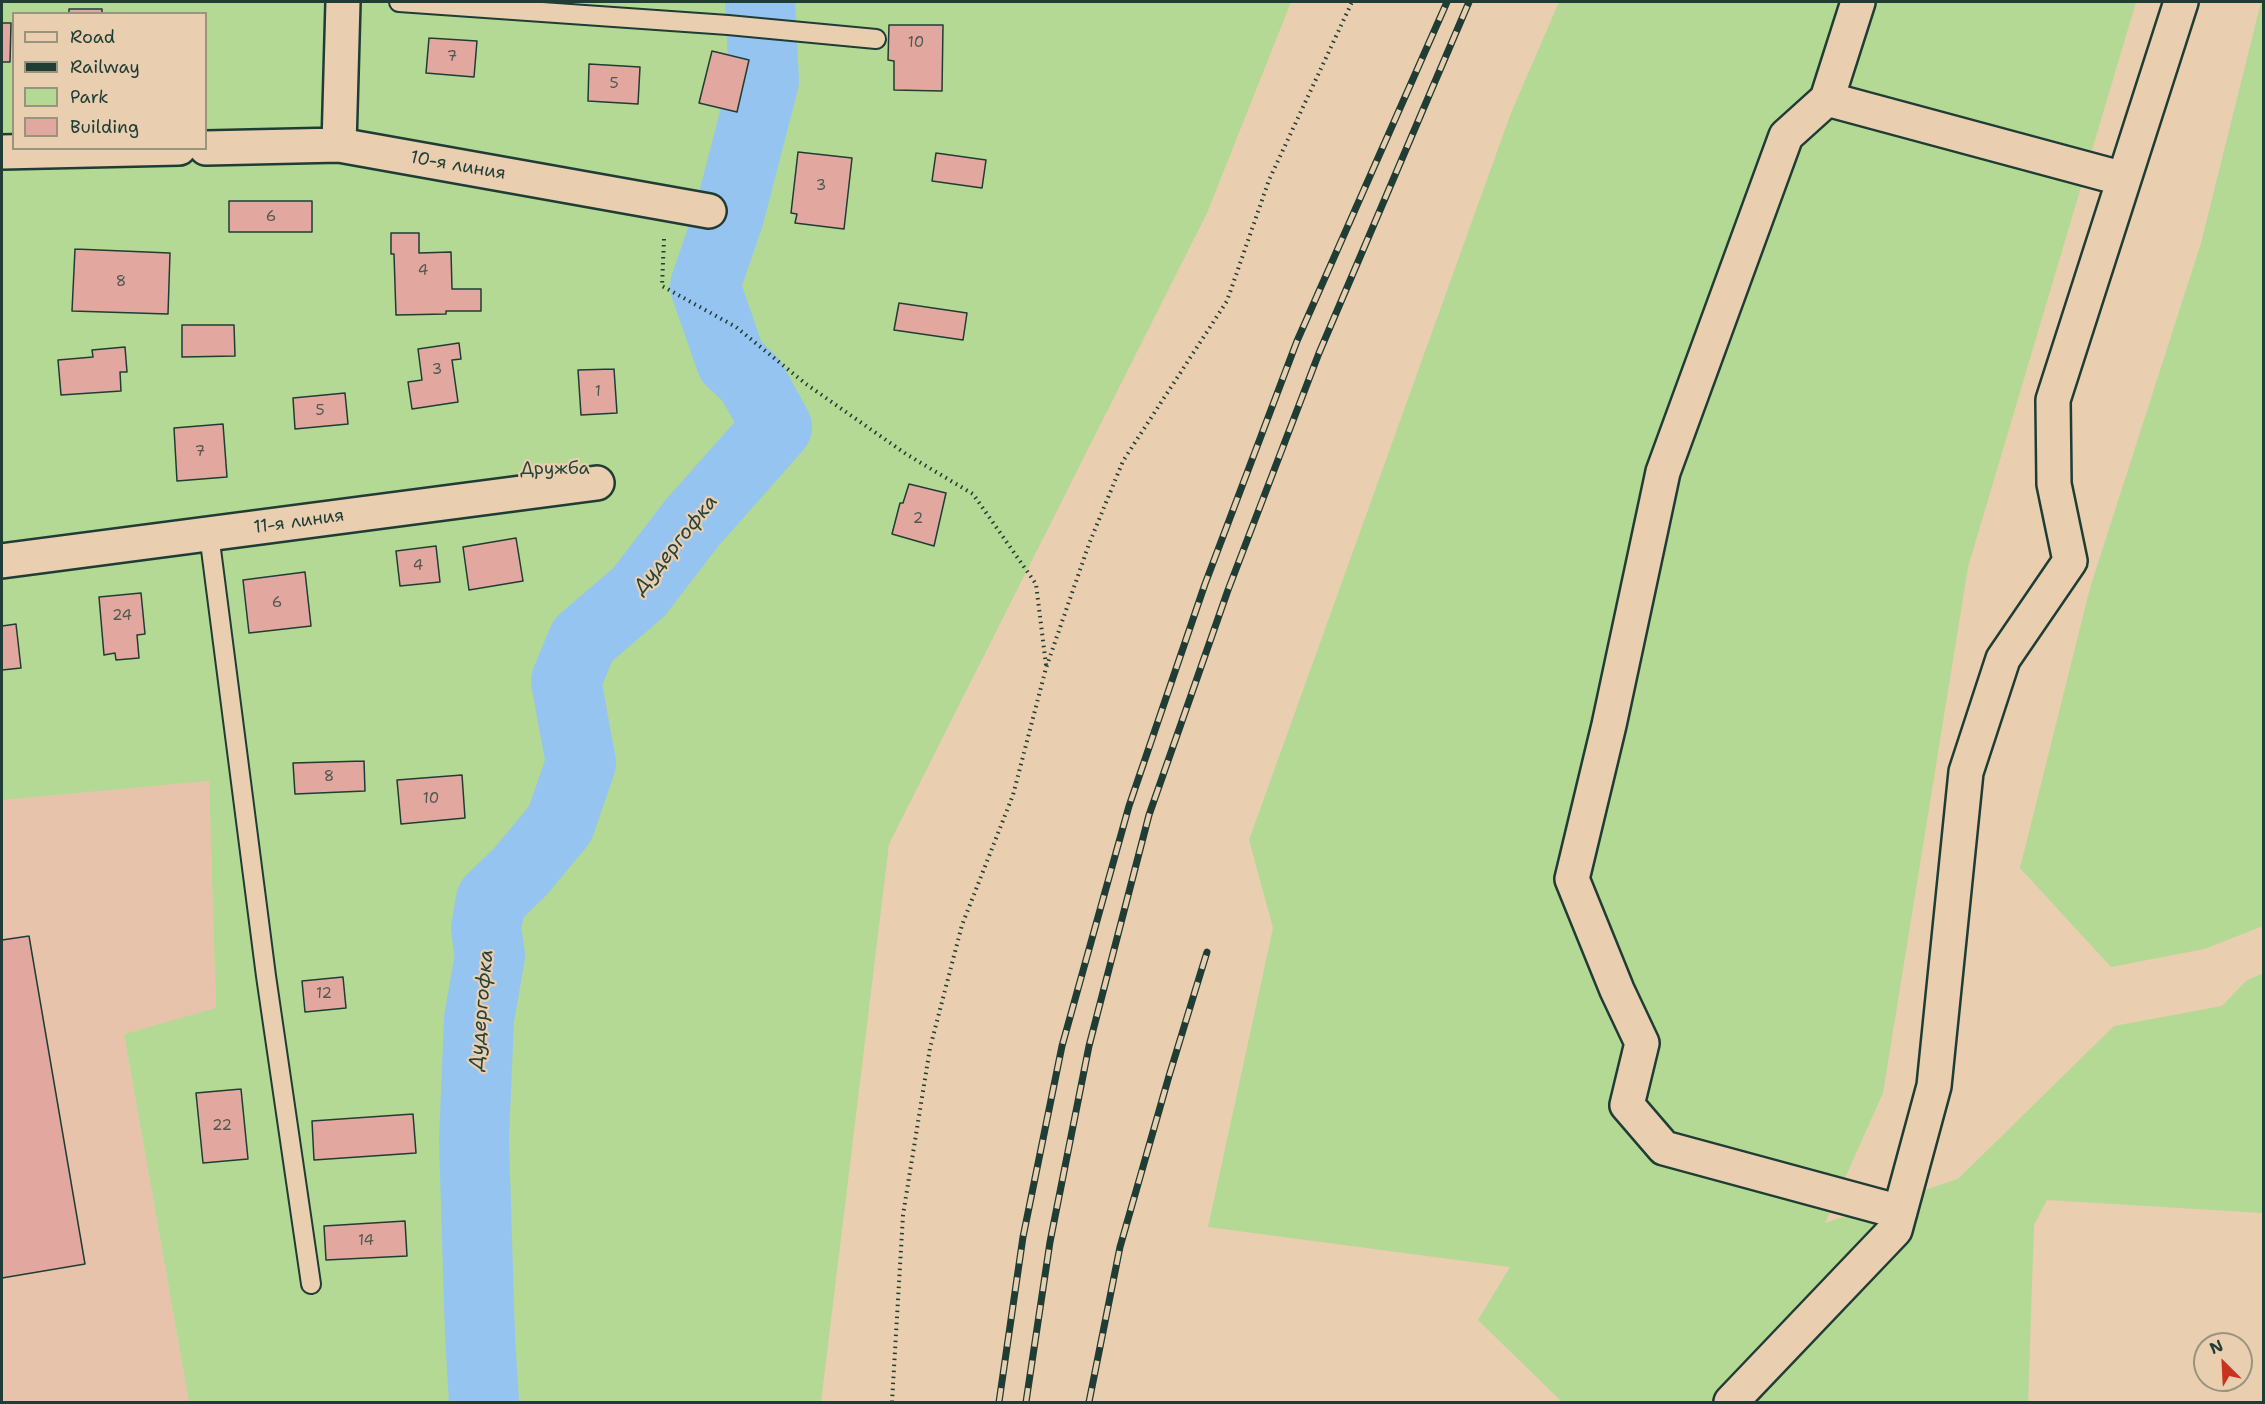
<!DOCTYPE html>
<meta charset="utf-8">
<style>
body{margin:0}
#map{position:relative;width:2265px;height:1404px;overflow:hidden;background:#e9ceb0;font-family:"Shantell Sans",sans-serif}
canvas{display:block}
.frame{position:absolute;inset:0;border:3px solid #1f3d34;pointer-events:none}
.legend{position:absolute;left:12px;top:12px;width:195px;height:138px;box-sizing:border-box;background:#e9ceb0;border:2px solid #98947e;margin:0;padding:8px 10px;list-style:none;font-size:18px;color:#1f3d34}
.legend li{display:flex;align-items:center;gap:12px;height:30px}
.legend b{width:30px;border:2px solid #98947e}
.north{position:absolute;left:2193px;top:1332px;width:60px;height:60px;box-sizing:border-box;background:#e9ceb0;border:2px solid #98947e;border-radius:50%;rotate:336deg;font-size:16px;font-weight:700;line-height:24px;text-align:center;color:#1f3d34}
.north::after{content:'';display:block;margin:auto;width:21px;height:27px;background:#c8321e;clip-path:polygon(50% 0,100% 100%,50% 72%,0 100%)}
</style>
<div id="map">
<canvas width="2265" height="1404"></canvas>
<div class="frame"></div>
<ul class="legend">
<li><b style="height:8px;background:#e9ceb0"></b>Road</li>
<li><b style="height:8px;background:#1f3d34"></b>Railway</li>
<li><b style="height:16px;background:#b3d994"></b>Park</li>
<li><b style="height:16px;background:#e2a8a0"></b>Building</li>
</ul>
<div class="north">N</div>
</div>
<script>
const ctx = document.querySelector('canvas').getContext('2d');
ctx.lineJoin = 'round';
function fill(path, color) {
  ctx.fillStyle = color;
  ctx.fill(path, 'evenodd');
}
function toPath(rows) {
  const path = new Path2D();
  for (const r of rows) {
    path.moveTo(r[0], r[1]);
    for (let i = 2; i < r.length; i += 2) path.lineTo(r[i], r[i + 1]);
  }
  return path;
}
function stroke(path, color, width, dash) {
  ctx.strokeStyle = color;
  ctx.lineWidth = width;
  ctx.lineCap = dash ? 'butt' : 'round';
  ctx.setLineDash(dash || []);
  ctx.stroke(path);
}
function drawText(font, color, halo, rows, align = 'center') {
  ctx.font = font + ' "Shantell Sans",sans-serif';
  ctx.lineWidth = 4.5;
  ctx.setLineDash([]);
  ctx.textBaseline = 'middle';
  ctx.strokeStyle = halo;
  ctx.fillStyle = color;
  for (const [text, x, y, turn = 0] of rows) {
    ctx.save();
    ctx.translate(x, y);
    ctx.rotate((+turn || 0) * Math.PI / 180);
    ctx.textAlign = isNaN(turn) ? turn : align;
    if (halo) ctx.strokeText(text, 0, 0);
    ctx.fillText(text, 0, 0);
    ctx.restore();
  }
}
fill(toPath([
 [209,781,216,1009,124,1034,189,1402,2,1402,2,800]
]), '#e7c3ab');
fill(toPath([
 [2,2,1291,2,1207,213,889,844,821,1402,189,1402,124,1034,216,1008,209,781,2,800],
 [14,14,206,14,206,148,14,148],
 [1559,2,2136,2,1968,567,1883,1093,1825,1223,1958,1179,2114,1026,2222,1006,2246,981,2263,973,2263,1213,2047,1200,2034,1225,2028,1402,1562,1402,1478,1320,1510,1267,1208,1227,1273,928,1249,840,1511,113],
 [2261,2,2264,2,2263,926,2204,949,2111,967,2020,868,2090,588,2201,243]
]), '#b3d994');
stroke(toPath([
 [484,1402,480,1336,474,1140,479,1019,490,956,486,928,491,900,520,872,560,824,581,763,566,681,583,640,639,592,692,523,777,427,751,380,731,361,705,286,729,216,764,81,760,2]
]), '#96c4f1', 70);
const building = toPath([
 [69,9,102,9,102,14,69,14,69,9],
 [2,23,11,23,10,62,2,62,2,23],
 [889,25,943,25,942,91,894,90,894,61,888,60,889,25],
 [429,38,477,41,474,77,426,73,429,38],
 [712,51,749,60,737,112,699,103,712,51],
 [589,64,640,67,638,104,588,101,589,64],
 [798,152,852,158,844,229,795,223,797,214,791,213,798,152],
 [936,153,986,160,982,188,932,181,936,153],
 [229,201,312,201,312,232,229,232,229,201],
 [391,233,419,233,419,253,451,252,452,289,481,289,481,311,446,311,446,314,396,315,394,254,391,254,391,233],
 [75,249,170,253,168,314,72,311,75,249],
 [899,303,967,313,963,340,894,330,899,303],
 [182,325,234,325,235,356,182,357,182,325],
 [459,343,461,359,452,360,458,402,412,409,408,382,422,380,418,349,459,343],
 [125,347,127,372,120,372,121,391,61,395,58,360,93,357,92,350,125,347],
 [614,369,617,413,581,415,578,370,614,369],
 [345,393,348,424,295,429,293,398,345,393],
 [223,424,227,477,177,481,174,428,223,424],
 [909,484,946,493,934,546,892,534,900,503,903,503,909,484],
 [516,538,523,581,469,590,463,547,516,538],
 [436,546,440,582,400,586,396,551,436,546],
 [305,572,311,626,249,633,243,580,305,572],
 [141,593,145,634,137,635,139,658,116,660,115,653,104,655,99,597,141,593],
 [16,624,21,668,2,670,2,626,16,624],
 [364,761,365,791,295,794,293,763,364,761],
 [462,775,465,818,401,824,397,780,462,775],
 [29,936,85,1264,2,1278,2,940,29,936],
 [343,977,346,1008,305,1012,302,981,343,977],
 [241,1089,248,1159,203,1163,196,1093,241,1089],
 [413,1114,416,1153,314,1160,312,1121,413,1114],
 [405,1221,407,1256,326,1260,324,1226,405,1221]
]);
fill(building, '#e2a8a0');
stroke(building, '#1f3d34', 1.5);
const lane = toPath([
 [399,2,728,25,876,39],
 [209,534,266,976,311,1284]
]);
const street = toPath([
 [1858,2,1827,99,1786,136,1663,472,1609,725,1572,879,1617,990,1642,1043,1627,1105,1664,1148,1900,1212],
 [1827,99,2124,179],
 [339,145,343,2],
 [206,148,339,145,709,211],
 [2,152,179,148],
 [2,561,597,483],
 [1731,1402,1895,1230,1934,1086,1966,772,2003,659,2070,561,2054,484,2053,400,2181,2]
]);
stroke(lane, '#1f3d34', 22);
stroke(street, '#1f3d34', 38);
stroke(toPath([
 [664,239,662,286,736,327,806,384,906,454,973,494,1036,584,1046,665],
 [892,1402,903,1215,930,1048,962,925,1013,795,1046,668,1089,544,1123,461,1227,301,1269,180,1352,2]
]), '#1f3d34', 4, [1.5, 4.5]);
stroke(lane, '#e9ceb0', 18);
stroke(street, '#e9ceb0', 33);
const rail = toPath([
 [999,1402,1023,1237,1062,1046,1129,806,1205,584,1297,341,1447,2],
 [1026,1402,1050,1242,1089,1046,1149,815,1228,590,1319,353,1469,2],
 [1089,1402,1120,1247,1169,1076,1207,952]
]);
stroke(rail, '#1f3d34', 7);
stroke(rail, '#e9ceb0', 4.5, [14]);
drawText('15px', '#50584f', null, [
 ["10",916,43],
 ["7",452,57],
 ["5",614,84],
 ["3",821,186],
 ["6",271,217],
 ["4",423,271],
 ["8",121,282],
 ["3",437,370],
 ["1",598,392],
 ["5",320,411],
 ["7",200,452],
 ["2",918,519],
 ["4",418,566],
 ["6",277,603],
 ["24",122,616],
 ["8",329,777],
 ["10",431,799],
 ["12",324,994],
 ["22",222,1126],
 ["14",366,1241]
]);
drawText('18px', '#1f3d34', '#e9ceb0', [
 ["10-я линия",458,166,10],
 ["11-я линия",299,522,-8]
]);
drawText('18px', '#264539', '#e9ceb0', [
 ["Дружба",555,469]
]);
drawText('italic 20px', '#25443d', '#e9ceb0', [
 ["Дудергофка",676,545,-51],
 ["Дудергофка",482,1010,-85]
]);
</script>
